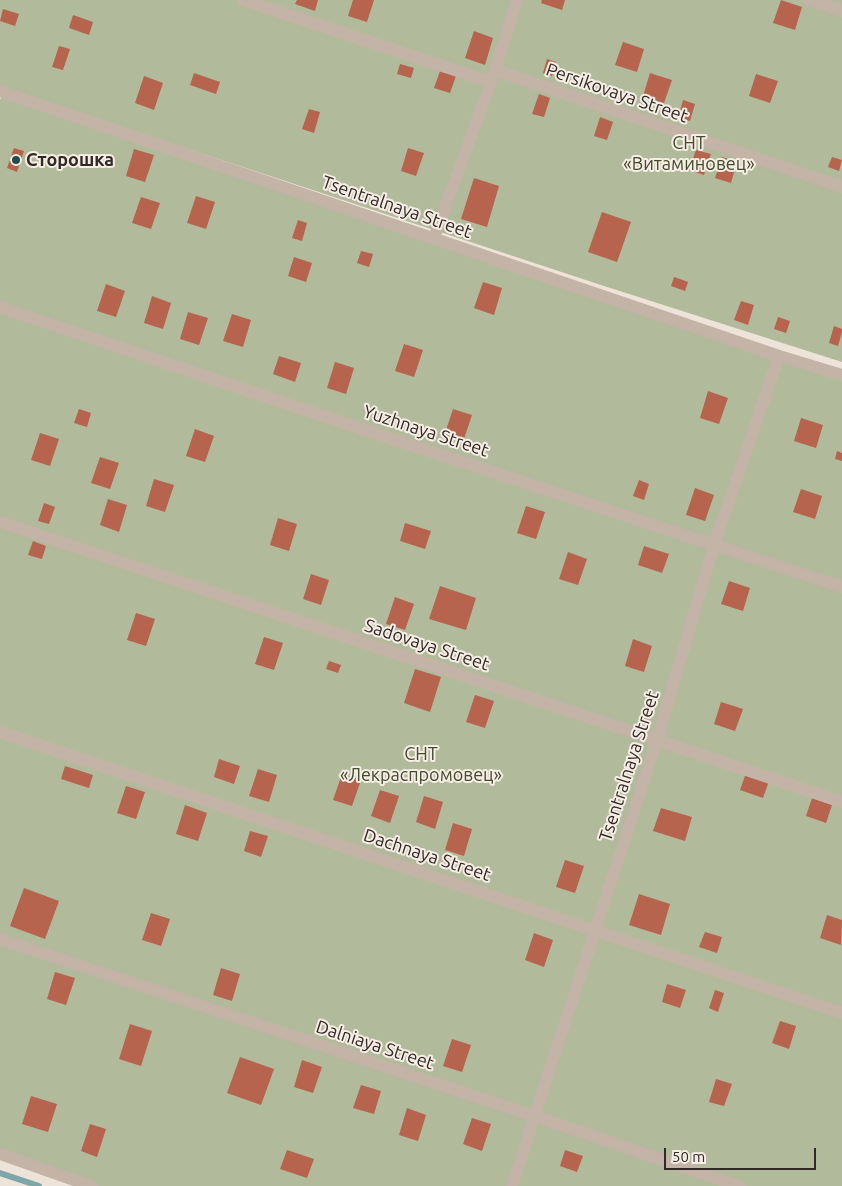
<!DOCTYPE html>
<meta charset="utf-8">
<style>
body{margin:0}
#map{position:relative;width:842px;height:1186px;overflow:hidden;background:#ede3d9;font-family:Ubuntu,sans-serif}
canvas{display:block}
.scale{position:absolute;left:664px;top:1148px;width:152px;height:22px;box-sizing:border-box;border:2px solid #312926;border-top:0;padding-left:6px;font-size:15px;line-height:18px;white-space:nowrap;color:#312926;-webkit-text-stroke:4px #f6ede5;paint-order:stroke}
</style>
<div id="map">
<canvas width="842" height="1186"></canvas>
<div class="scale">50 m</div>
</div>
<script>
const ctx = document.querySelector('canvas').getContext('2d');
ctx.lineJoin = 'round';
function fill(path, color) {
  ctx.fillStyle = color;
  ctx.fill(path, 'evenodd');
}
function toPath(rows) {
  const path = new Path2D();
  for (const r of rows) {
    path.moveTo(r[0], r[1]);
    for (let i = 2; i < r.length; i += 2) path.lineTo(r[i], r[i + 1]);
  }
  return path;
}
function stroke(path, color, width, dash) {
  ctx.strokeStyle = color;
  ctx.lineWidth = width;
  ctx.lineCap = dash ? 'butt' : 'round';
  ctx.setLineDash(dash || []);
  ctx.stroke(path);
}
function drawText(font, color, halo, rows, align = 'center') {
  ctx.font = font + ' Ubuntu,sans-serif';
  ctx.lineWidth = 4;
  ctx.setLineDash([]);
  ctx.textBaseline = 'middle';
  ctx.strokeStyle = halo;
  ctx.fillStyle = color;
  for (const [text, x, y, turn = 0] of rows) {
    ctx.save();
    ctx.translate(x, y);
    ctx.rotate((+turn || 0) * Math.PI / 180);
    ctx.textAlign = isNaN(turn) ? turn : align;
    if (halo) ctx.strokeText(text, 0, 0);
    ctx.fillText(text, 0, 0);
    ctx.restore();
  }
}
fill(toPath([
 [0,0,842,0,842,362,604,286,0,87],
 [3,92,842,375,842,1186,91,1186,0,1154,0,100]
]), '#b1ba9b');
stroke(toPath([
 [0,1173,39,1186]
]), '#7ca6a7', 6);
fill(toPath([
 [297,0,318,0,315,11,295,4],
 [353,0,374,0,367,22,348,16],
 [542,0,565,0,562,10,541,3],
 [781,0,802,7,795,30,773,23],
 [3,9,19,14,15,26,0,21],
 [73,15,93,22,89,35,69,28],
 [474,31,493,38,485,65,465,58],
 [623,42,644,49,637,72,615,65],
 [59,46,70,49,63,70,52,67],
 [547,59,556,62,552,76,543,73],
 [400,64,414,68,411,78,397,74],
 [440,71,456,76,450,93,434,88],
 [194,73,220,82,216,94,190,85],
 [650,73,672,80,664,103,643,96],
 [756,74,778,81,770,103,749,96],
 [144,76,163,83,154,110,135,103],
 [539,94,550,98,544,117,532,114],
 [683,100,695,104,690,121,678,118],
 [309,109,320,112,314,133,302,129],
 [600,117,613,122,607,140,594,136],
 [14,148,24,151,17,172,7,168],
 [408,148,424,153,416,176,401,171],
 [134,149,154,155,145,182,126,176],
 [696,150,711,154,704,175,689,170],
 [722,157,737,162,731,183,715,178],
 [832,157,842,160,839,171,828,167],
 [474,178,499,186,487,227,461,219],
 [196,196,215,202,206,229,187,223],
 [141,197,160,203,151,229,132,223],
 [602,212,631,222,617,262,588,252],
 [298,220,307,223,302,241,292,238],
 [361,251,373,254,369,267,357,263],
 [294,257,312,263,306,282,288,276],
 [674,277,688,282,685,291,671,286],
 [483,282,502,288,494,315,474,308],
 [106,284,125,291,116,317,97,311],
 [152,296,171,303,163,329,144,323],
 [741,301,754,305,748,325,734,320],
 [188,312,208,318,199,345,180,339],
 [232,314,251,320,243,347,223,341],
 [778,317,790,321,786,333,774,329],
 [834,326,842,329,842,332,838,346,829,343],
 [404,344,423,350,414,377,395,371],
 [279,356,301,363,295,382,273,374],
 [335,362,354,368,346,394,327,388],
 [708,391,728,398,719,424,700,418],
 [79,409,91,413,87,427,74,423],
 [453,409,472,415,463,442,444,436],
 [801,418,823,425,816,448,794,441],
 [195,429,214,436,205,462,186,456],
 [40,433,59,439,50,466,31,460],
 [837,451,842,453,842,461,835,459],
 [100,457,119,463,110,489,91,483],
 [154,479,174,485,165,512,146,506],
 [639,480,649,484,644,500,633,496],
 [695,488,714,495,705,521,686,515],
 [801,489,822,496,815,519,793,512],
 [108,499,127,505,119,532,100,525],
 [44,503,55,507,49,524,38,521],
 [526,506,545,512,536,539,517,533],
 [278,518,297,524,289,551,270,545],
 [405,523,431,531,425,549,400,541],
 [33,541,46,546,42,559,28,555],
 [644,546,669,554,662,573,638,565],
 [568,552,587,559,578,585,559,579],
 [311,574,329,580,321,605,303,599],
 [729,581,750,588,743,611,721,604],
 [440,586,476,598,466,630,429,619],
 [395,597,414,604,405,630,386,624],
 [136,613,155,619,146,646,127,640],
 [264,637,283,643,274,670,255,664],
 [633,639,652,646,644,672,625,666],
 [329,661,341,665,338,673,326,669],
 [415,669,441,677,430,712,404,703],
 [475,695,494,701,485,728,466,722],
 [721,702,743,709,735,731,714,724],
 [219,759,240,766,234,784,214,777],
 [65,766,93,775,89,788,61,779],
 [258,769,277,775,269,802,249,796],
 [746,773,769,781,763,798,740,790],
 [342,774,361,780,352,806,333,800],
 [126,786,145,792,136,819,117,813],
 [380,790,399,796,390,823,371,816],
 [424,796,443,802,435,829,416,822],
 [812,798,832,805,826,823,806,816],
 [185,805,207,813,198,841,176,834],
 [661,808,692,817,685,841,653,831],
 [453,823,472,829,464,856,445,850],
 [250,831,268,836,261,857,244,851],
 [565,860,584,866,575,893,556,887],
 [24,888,59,901,45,939,10,926],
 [639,894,670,904,661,935,629,925],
 [151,913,170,919,161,946,142,940],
 [827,915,842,920,841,945,820,938],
 [705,932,722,937,717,953,699,947],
 [534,933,553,940,544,967,525,960],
 [221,968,240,974,232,1001,213,995],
 [55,972,75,978,66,1005,47,999],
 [667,984,686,990,680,1008,662,1002],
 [715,990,724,993,718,1012,709,1008],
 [780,1021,796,1026,789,1049,772,1043],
 [130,1024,152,1031,141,1066,119,1059],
 [452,1039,471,1045,462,1072,443,1066],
 [240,1057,274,1069,261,1105,227,1093],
 [302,1060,322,1067,313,1093,294,1087],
 [716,1079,732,1084,724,1106,709,1102],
 [361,1085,381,1091,374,1114,353,1108],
 [31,1096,57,1104,48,1132,22,1124],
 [407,1108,426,1115,418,1141,399,1135],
 [472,1118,491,1124,482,1151,463,1144],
 [90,1124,106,1129,97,1157,81,1151],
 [287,1150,314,1159,307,1178,280,1169],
 [565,1150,583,1156,577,1172,560,1166]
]), '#b6644e');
stroke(toPath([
 [243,0,491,82],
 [809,0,842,11],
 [495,70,842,187],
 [0,91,779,356,842,375],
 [434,238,491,82,517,0],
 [0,307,317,414,842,587],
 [0,522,657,740,842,802],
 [0,732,842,1013],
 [0,939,534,1116,739,1186],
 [0,1154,91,1186],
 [512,1186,657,740,714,545,779,356]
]), '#c4b3a7', 12);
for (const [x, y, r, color] of [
 [16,160,5,"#214c4d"]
]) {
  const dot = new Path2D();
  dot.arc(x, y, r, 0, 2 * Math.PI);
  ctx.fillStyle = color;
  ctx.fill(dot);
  stroke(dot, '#f6ede5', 2);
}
drawText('18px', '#312926', '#f6ede5', [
 ["Persikovaya Street",617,93,19],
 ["Tsentralnaya Street",397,207,19],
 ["Yuzhnaya Street",426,431,18],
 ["Sadovaya Street",427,645,18],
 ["Tsentralnaya Street",629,766,-72],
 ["Dachnaya Street",427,855,18],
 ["Dalniaya Street",375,1045,18]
]);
drawText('18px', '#424c2d', '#f6ede5', [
 ["СНТ",689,143],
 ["«Витаминовец»",689,164],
 ["СНТ",421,754],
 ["«Лекраспромовец»",421,775]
]);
drawText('bold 18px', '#312926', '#f6ede5', [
 ["Сторошка",26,160]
], 'left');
</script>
